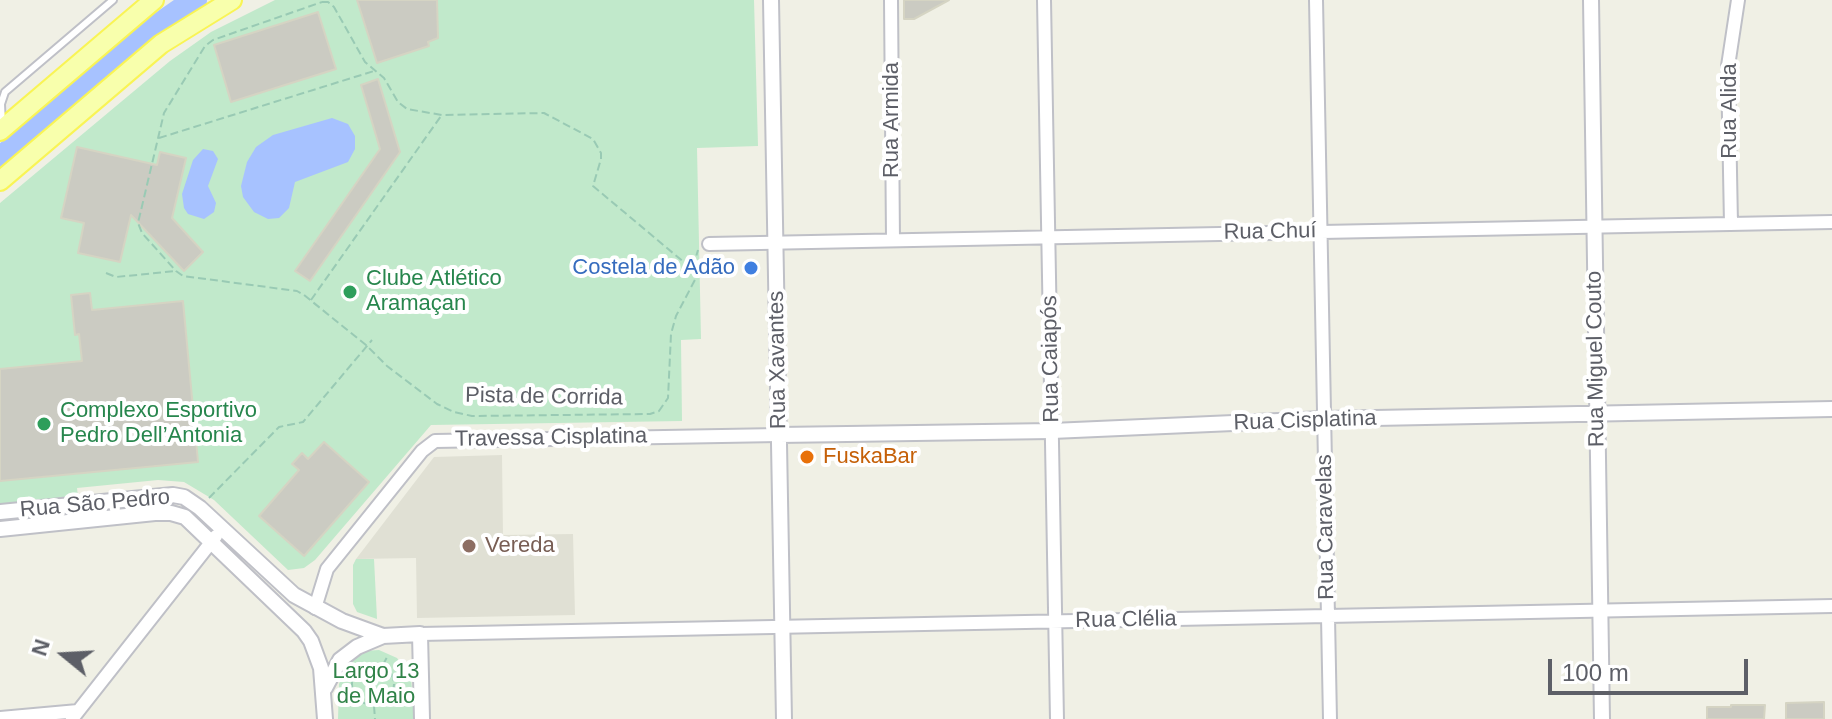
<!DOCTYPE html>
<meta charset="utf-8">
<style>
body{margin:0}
#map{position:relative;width:1832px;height:719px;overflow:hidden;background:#f0f0e5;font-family:Arial,sans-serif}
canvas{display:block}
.north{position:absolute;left:24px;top:615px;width:80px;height:80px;-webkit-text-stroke:6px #fff;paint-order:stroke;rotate:288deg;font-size:22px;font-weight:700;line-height:32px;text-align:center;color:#5d5f67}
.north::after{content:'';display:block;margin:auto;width:28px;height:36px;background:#5d5f67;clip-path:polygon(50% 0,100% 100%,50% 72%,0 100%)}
.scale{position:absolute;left:1548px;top:659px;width:200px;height:36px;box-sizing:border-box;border:4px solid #5d5f67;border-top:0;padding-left:10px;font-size:24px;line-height:28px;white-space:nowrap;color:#5d5f67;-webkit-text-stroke:6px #fff;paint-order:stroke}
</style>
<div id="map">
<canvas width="1832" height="719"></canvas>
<div class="north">N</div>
<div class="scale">100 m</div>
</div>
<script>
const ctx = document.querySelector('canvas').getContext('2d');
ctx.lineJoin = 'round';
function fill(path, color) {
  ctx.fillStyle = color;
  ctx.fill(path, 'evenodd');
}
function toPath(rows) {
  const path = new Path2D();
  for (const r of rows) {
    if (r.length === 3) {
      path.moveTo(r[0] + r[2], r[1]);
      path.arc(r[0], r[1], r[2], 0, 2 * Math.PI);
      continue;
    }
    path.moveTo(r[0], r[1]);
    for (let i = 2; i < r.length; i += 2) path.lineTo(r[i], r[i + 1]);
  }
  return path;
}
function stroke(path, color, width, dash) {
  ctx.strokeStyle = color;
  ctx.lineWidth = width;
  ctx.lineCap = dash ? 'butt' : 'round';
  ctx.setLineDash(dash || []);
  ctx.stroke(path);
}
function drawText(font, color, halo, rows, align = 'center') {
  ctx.font = font + ' Arial,sans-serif';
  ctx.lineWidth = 8;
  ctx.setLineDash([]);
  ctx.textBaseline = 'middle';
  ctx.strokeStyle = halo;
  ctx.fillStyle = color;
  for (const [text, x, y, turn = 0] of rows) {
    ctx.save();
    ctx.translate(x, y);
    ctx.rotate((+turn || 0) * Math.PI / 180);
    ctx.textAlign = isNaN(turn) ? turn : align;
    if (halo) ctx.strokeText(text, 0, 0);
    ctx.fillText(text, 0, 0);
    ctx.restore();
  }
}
fill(toPath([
 [502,455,503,535,573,534,575,615,417,618,416,558,356,559,434,457]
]), '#e0e0d4');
fill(toPath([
 [275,0,754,0,758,146,697,148,701,339,681,340,682,421,431,425,315,560,304,568,288,570,214,500,184,482,158,480,77,488,78,497,0,504,0,203,170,61,211,32],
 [356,559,374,559,377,619,357,612,353,604,353,565],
 [379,650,397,658,411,677,414,719,338,719,339,684,347,665,352,657,364,651]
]), '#c1e9cb');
fill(toPath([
 [332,118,348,124,355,136,355,149,348,162,295,182,289,208,279,218,268,219,254,212,243,197,241,186,247,162,256,147,273,135],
 [203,149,213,151,218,159,208,186,216,203,214,212,204,219,188,214,184,208,182,194,193,160]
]), '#a7c2ff');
stroke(toPath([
 [0,159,143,36,195,0]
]), '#a7c2ff', 24);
const building = toPath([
 [357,0,437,0,438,38,428,42,429,46,377,63,357,0],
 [904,0,949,0,914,19,904,19,904,0],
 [318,12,336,69,231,102,214,45,318,12],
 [378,79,400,152,310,281,295,271,380,149,361,85,378,79],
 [77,147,157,165,160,152,186,158,172,218,203,252,184,271,131,215,120,262,78,253,84,223,61,218,77,147],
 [90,293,92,310,183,301,198,462,0,481,0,369,82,361,79,334,75,335,71,295,90,293],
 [324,442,369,482,304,556,259,516,299,470,292,464,302,453,308,459,324,442],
 [1824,702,1824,719,1786,719,1786,703,1824,702],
 [1731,705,1765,705,1764,719,1707,719,1707,707,1731,707,1731,705]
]);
fill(building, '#cbcbc2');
stroke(building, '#d5d4c3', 2);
const service = toPath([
 [2,126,1,104,5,92,113,0]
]);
const minor = toPath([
 [891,0,893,240],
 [1044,0,1057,719],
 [1316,0,1330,719],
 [1731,224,1728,66,1738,0],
 [709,244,1832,222],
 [315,608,327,569,422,451,435,441,779,435],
 [420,634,1832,606],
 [0,718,78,711],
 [72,719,216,536]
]);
const tertiary = toPath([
 [771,0,784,719],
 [1591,0,1602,719],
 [779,435,1052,431,1324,419,1832,409],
 [0,512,173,495,184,497,200,508,294,595,342,621,383,636],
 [0,529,155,513,171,513,185,517,304,631,311,641,321,668,325,719],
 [325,688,340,660,357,647,383,636,420,634,422,719]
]);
const primary = toPath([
 [0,131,154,0],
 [0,181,161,44,232,0]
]);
stroke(service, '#bfc0c7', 10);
stroke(minor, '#bfc0c7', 16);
stroke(tertiary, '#bfc0c7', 18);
stroke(primary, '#f9f455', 22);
stroke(toPath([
 [322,2,328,2,334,7,365,62,384,78,398,102,407,109,442,115,544,113,593,139,601,153,601,159,593,186,698,274,676,316,671,334,668,398,659,411,650,414,472,416,454,412,437,404,387,366,366,345,304,295,297,291,183,276,176,271,142,233,138,223,164,113,205,46,213,40,322,2],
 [159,138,374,71],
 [693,267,698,250],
 [106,273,116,277,176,271],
 [311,300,441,116],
 [209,498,279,427,303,422,372,340],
 [373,684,21],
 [383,665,388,655],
 [374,706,375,719]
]), '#99cab4', 2, [8, 4]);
stroke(service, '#fff', 6);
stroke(minor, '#fff', 12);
stroke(tertiary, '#fff', 14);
stroke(primary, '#f8ffac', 18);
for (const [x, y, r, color] of [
 [751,268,8,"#3f7fe0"],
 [350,292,8,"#2e9e5b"],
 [44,424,8,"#2e9e5b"],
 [807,457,8,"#e8710a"],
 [469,546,8,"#8d6e63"]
]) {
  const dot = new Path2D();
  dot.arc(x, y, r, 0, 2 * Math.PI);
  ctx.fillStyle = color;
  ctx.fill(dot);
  stroke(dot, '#fff', 3);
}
drawText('22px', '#5d5f67', '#fff', [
 ["Rua Alida",1730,111,-90],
 ["Rua Armida",892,120,-90],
 ["Rua Chuí",1270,232,-1],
 ["Rua Caiapós",1051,359,-91],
 ["Rua Miguel Couto",1596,359,-91],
 ["Rua Xavantes",778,360,-91],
 ["Pista de Corrida",544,397,1],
 ["Rua Cisplatina",1305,421,-2],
 ["Travessa Cisplatina",551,438,-1],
 ["Rua São Pedro",95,504,-5],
 ["Rua Caravelas",1326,527,-91],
 ["Rua Clélia",1126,620,-1]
]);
drawText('22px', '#366cbe', '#fff', [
 ["Costela de Adão",735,268]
], 'right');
drawText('22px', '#27864d', '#fff', [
 ["Clube Atlético",366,279],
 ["Aramaçan",366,304],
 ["Complexo Esportivo",60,411],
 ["Pedro Dell’Antonia",60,436]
], 'left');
drawText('22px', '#c56008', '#fff', [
 ["FuskaBar",823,457]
], 'left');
drawText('22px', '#785e54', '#fff', [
 ["Vereda",485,546]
], 'left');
drawText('22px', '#308348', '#fff', [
 ["Largo 13",376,672],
 ["de Maio",376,697]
]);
</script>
